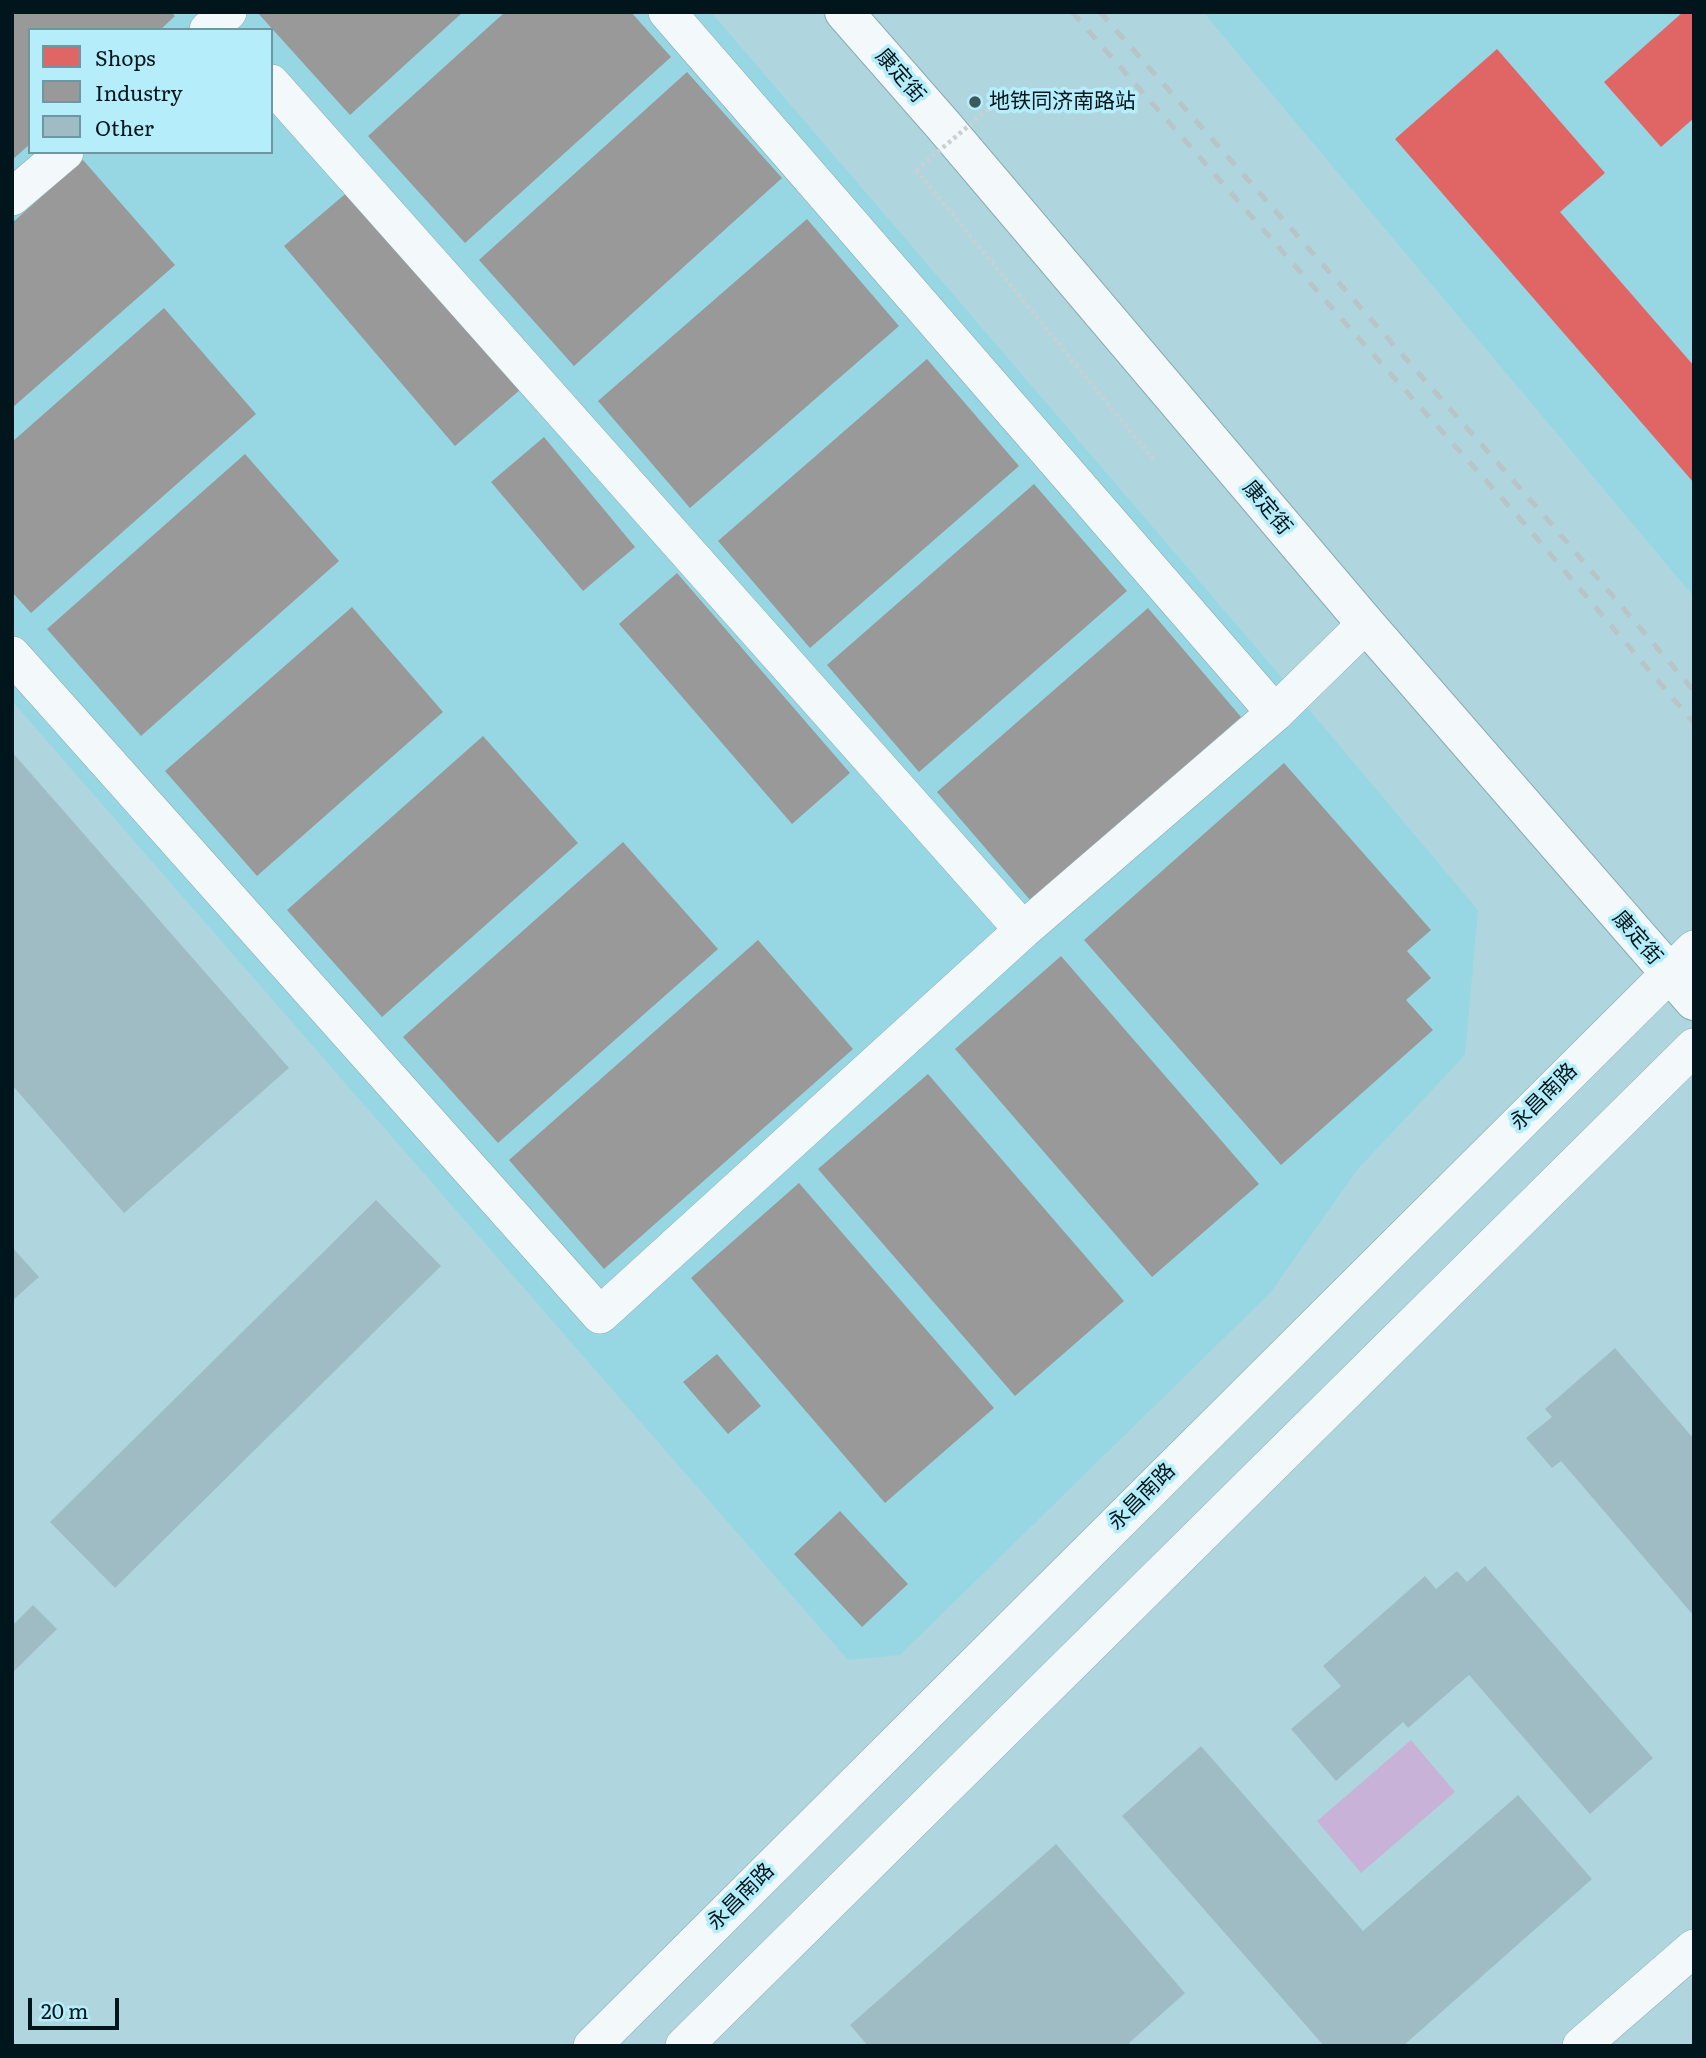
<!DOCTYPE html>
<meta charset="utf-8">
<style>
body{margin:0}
#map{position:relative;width:1706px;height:2058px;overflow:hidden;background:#afd6de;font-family:Literata,serif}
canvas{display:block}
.frame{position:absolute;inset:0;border:14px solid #00161c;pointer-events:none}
.legend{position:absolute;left:28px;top:28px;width:245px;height:126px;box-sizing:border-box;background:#b5eefa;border:2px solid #6d98a1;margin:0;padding:9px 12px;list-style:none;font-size:21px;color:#00161c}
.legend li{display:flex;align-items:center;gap:14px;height:35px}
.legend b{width:35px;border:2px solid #6d98a1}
.scale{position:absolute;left:28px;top:1998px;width:91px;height:32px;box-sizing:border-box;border:4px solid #00161c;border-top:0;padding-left:9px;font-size:21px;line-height:24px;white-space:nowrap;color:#00161c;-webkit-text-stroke:5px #b5eefa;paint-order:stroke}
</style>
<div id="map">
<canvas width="1706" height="2058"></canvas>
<div class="frame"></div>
<ul class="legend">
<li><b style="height:19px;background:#e06666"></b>Shops</li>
<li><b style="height:19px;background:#999"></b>Industry</li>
<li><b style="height:19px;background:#9fbcc5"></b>Other</li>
</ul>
<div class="scale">20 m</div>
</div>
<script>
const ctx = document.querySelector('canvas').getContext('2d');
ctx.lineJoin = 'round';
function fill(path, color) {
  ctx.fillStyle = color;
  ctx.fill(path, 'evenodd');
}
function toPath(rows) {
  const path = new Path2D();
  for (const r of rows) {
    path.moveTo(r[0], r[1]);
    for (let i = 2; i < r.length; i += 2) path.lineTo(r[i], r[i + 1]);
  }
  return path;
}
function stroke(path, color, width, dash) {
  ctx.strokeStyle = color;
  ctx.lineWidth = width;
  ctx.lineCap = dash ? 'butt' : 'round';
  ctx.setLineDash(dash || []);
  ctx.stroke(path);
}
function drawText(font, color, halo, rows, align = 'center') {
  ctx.font = font + ' Literata,"Noto Sans SC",serif';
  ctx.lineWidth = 7;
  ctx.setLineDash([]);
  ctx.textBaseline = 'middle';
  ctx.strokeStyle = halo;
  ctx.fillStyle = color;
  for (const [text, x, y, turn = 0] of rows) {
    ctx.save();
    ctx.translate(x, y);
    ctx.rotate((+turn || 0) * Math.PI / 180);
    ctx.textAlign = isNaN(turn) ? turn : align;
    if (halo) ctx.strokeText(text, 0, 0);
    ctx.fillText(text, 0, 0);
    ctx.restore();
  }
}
fill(toPath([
 [12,12,711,12,1296,694,1478,910,1465,1055,1357,1170,1271,1292,900,1655,848,1660,12,701],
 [30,30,271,30,271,152,30,152],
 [1203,12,1694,12,1694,597]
]), '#97d7e4');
fill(toPath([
 [1411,1740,1455,1792,1361,1873,1317,1821]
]), '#c8b2d7');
fill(toPath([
 [1683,12,1694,12,1694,118,1661,147,1604,82],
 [1497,49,1605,173,1560,212,1694,366,1694,483,1395,139]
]), '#e06666');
fill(toPath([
 [12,12,171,12,175,16,160,30,30,30,30,144,12,160],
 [257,12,463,12,350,115],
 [505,12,631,12,671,57,465,243,368,136],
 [687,72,782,178,574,366,479,260],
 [83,160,175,265,12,408,12,223],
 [350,190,521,389,455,446,284,246],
 [807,219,899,326,690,508,598,401],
 [164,308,256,414,31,613,12,592,12,442],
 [927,359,1019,466,810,648,718,541],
 [544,437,635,547,583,591,491,482],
 [245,454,339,561,141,736,47,629],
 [1034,484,1127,591,919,772,827,665],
 [677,573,850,773,792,824,619,624],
 [352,607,443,712,257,876,165,771],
 [1148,608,1241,717,1031,901,937,792],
 [483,736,578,843,382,1017,287,910],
 [1284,763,1431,930,1407,951,1431,978,1406,1000,1433,1030,1281,1165,1084,940],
 [623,842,718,949,498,1143,403,1037],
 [758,940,853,1049,604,1269,509,1160],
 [1061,956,1259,1184,1152,1277,955,1049],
 [928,1074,1124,1301,1015,1396,818,1169],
 [799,1183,994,1408,885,1503,691,1278],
 [717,1354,761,1406,728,1434,683,1382],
 [840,1511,908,1584,862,1627,794,1554]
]), '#999');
fill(toPath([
 [12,752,289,1068,124,1213,12,1085],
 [376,1200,441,1266,115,1588,50,1522],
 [12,1247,39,1277,12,1301],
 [1615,1348,1694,1439,1694,1616,1561,1461,1552,1468,1526,1438,1552,1417,1545,1409],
 [1485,1566,1653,1758,1590,1814,1469,1675,1408,1728,1403,1722,1336,1781,1291,1729,1341,1686,1323,1666,1425,1576,1436,1589,1457,1571,1467,1582],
 [33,1605,57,1629,12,1673,12,1626],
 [1201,1746,1363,1931,1518,1795,1592,1879,1403,2046,1324,2046,1122,1816],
 [1056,1844,1185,1993,1129,2043,1132,2046,868,2046,850,2025]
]), '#9fbcc5');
const minor = toPath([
 [667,12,1275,713],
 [208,30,228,12],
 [271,83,1023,930,1275,713,1366,624],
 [12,197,65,152],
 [12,655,600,1315,1023,930],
 [592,2046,1694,949],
 [684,2046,1694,1047],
 [1581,2046,1694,1948]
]);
const major = toPath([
 [844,12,943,125,1366,624,1694,1001]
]);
stroke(minor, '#8baab0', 38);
stroke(major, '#8baab0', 40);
stroke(toPath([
 [916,170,1153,459]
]), '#c5d1d4', 4.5, [3.5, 3.5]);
stroke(minor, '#f3f9fa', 37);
stroke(major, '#f3f9fa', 38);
stroke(toPath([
 [1072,12,1355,334,1523,522,1694,723],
 [1100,12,1541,512,1694,691]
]), '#b9c4c6', 5, [12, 12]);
stroke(toPath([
 [916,170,1002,98]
]), '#c5d1d4', 4.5, [3.5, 3.5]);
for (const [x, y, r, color] of [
 [975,102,7,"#3d5960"]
]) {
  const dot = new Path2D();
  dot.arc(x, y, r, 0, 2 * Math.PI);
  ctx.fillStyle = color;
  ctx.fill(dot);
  stroke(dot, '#b5eefa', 2.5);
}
drawText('21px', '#00161c', '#b5eefa', [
 ["康定街",900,76,49],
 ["康定街",1267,508,50],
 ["康定街",1637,938,49],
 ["永昌南路",1544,1097,-45],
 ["永昌南路",1142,1497,-45],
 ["永昌南路",741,1897,-45]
]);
drawText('21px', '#00161c', '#b5eefa', [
 ["地铁同济南路站",989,102]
], 'left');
</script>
